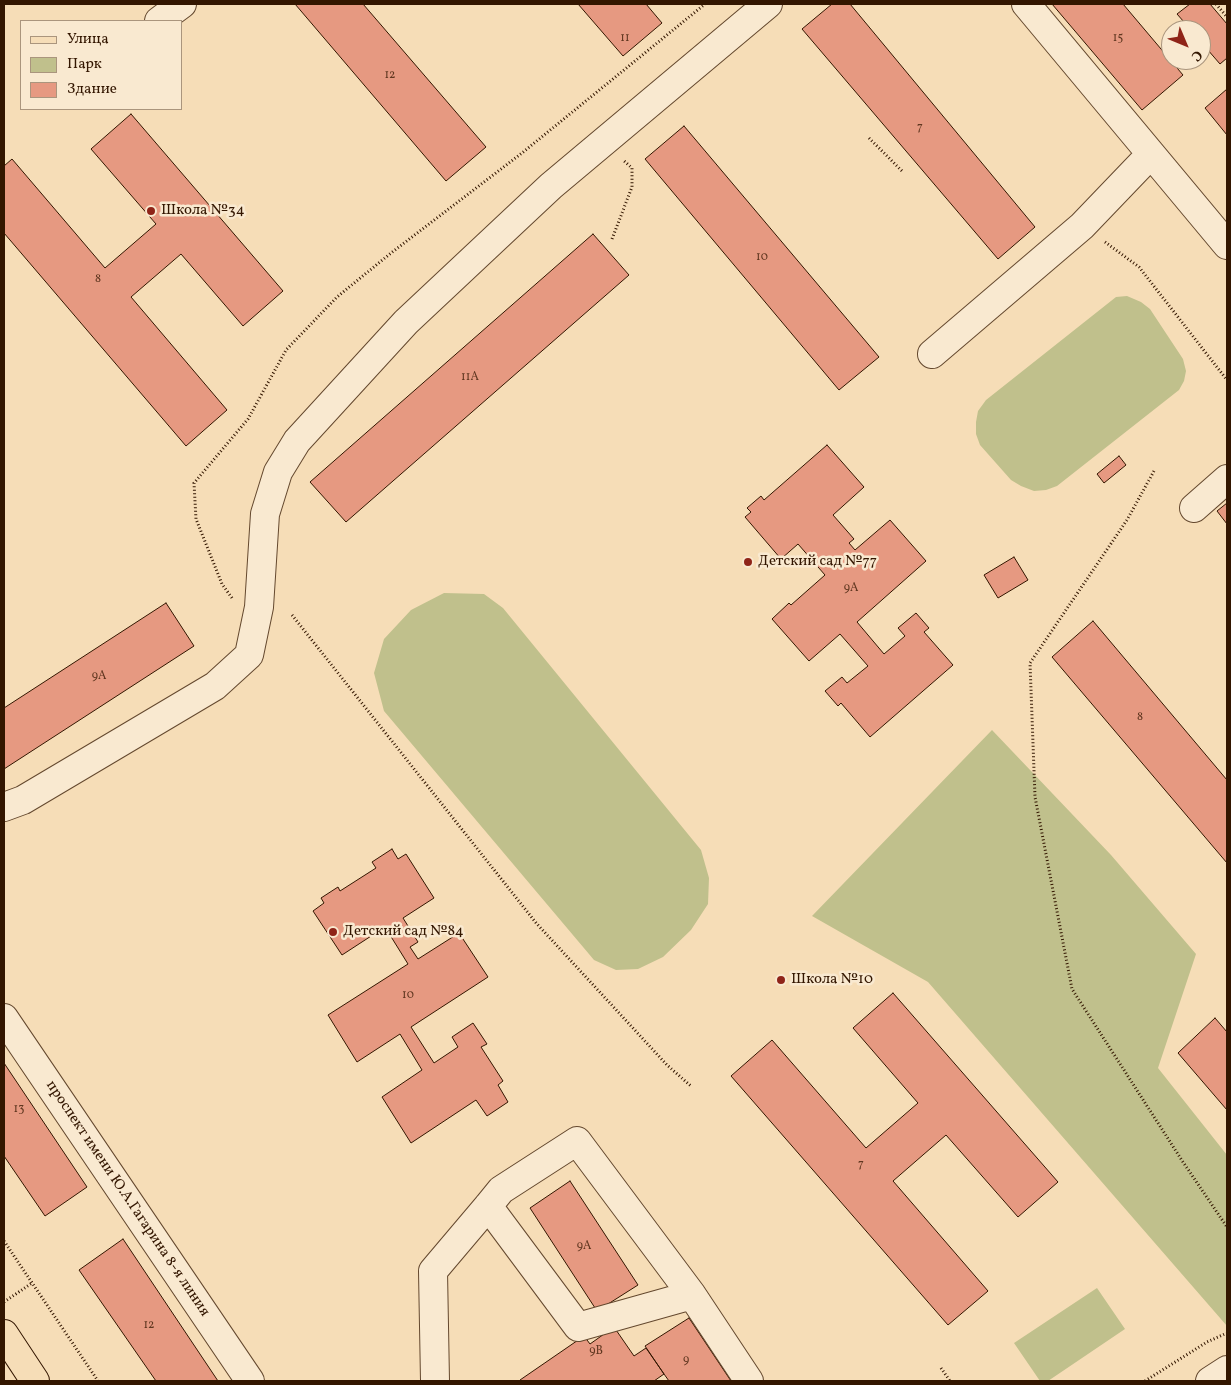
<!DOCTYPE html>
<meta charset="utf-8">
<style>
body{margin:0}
#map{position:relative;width:1231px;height:1385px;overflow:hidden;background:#f6ddb7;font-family:Vollkorn,serif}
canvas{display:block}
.frame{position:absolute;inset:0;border:5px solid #331600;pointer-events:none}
.legend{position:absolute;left:20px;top:20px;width:162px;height:90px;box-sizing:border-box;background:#f9e9d0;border:1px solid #aa957d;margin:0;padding:6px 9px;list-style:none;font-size:15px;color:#331600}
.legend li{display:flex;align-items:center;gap:10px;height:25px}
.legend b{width:25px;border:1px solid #aa957d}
.north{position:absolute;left:1161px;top:20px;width:50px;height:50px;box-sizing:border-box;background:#f9e9d0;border:1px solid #aa957d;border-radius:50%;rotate:135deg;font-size:14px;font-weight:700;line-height:20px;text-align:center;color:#331600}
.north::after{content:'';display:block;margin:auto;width:18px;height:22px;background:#8f2418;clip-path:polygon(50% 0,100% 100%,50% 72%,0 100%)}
</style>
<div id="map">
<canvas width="1231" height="1385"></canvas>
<div class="frame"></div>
<ul class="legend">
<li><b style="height:6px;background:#f6ddb7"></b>Улица</li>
<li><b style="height:14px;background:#c0c08c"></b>Парк</li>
<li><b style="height:14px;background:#e69981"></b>Здание</li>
</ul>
<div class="north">С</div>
</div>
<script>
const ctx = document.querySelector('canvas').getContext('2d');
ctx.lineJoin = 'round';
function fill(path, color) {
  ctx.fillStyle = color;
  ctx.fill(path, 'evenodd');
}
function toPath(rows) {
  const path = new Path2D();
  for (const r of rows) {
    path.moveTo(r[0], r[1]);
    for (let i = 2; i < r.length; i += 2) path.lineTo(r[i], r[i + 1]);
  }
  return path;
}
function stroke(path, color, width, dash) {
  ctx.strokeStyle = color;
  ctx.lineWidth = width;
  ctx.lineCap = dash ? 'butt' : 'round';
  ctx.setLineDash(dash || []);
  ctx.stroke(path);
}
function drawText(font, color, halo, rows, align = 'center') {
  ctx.font = font + ' Vollkorn,serif';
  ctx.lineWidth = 5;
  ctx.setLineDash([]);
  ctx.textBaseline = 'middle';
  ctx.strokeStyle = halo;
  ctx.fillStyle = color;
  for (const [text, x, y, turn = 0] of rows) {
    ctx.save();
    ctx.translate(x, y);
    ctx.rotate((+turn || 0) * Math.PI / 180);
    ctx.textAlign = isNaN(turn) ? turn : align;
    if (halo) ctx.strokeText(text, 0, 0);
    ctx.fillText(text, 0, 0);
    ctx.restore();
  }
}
fill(toPath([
 [1127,296,1141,302,1150,309,1183,359,1186,371,1184,381,1179,390,1057,486,1046,490,1034,491,1021,486,1011,480,980,445,976,434,976,422,978,411,986,400,1116,297],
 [444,593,484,594,503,608,701,850,709,878,708,904,691,930,663,957,638,969,616,970,594,960,384,711,374,673,384,639,411,610],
 [992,730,1111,855,1196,954,1158,1068,1227,1155,1227,1326,928,982,812,916],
 [1097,1288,1125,1329,1048,1381,1040,1381,1014,1343]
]), '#c0c08c');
const building = toPath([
 [295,4,363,4,486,147,446,181,295,4],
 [578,4,646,4,662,23,623,56,578,4],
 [832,4,850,4,1035,227,998,259,802,29,832,4],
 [1052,4,1123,4,1183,75,1142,110,1052,4],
 [1190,4,1210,4,1227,24,1227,58,1220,64,1201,42,1201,30,1191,30,1177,14,1190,4],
 [1227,89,1227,135,1205,108,1227,89],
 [131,114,283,291,243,326,181,254,131,297,227,410,186,446,4,233,4,166,12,159,105,268,156,224,91,149,131,114],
 [684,126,879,357,839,390,645,159,684,126],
 [593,234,629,275,346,522,310,482,593,234],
 [827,445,864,487,833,515,854,539,849,543,855,550,890,520,926,561,857,622,884,654,905,636,898,628,916,613,929,628,924,632,953,665,870,737,841,703,838,706,825,691,842,677,847,683,868,666,840,634,809,661,772,619,789,603,791,605,825,575,798,544,781,559,745,517,751,512,747,508,761,496,764,500,827,445],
 [1119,456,1126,465,1104,483,1097,474,1119,456],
 [1227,503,1227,524,1217,511,1227,503],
 [1014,557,1028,580,998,598,984,575,1014,557],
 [166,603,194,646,4,769,4,708,166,603],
 [1093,621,1227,780,1227,863,1052,657,1093,621],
 [392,849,398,859,406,854,434,898,403,918,418,942,410,947,418,959,459,933,488,977,411,1027,434,1063,458,1047,452,1037,473,1023,487,1044,481,1047,503,1081,498,1085,508,1102,487,1116,476,1100,411,1143,382,1097,422,1070,400,1034,357,1062,328,1015,408,964,385,927,342,955,313,911,324,903,321,898,338,887,340,891,376,868,372,862,392,849],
 [893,993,1058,1182,1018,1217,946,1135,893,1181,988,1291,948,1325,731,1076,772,1040,866,1148,918,1103,853,1028,893,993],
 [1215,1018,1227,1032,1227,1110,1178,1053,1215,1018],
 [4,1063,87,1187,45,1216,4,1156,4,1063],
 [570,1181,638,1285,597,1311,530,1208,570,1181],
 [123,1239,218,1381,156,1381,79,1270,123,1239],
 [689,1318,731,1381,669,1381,664,1374,645,1346,689,1318],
 [614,1327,634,1356,646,1348,664,1374,654,1381,521,1381,520,1380,584,1336,590,1344,614,1327]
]);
fill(building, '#e69981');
stroke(building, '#331600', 1);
const minor = toPath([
 [1026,4,1227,245],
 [159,21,182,4],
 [932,354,1082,226,1151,154],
 [1194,508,1227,479],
 [4,807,23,800,215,686,249,655,259,607,265,514,278,472,297,441,406,322,551,186,768,4],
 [4,1018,250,1381],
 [692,1295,749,1381],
 [435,1381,433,1271,488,1206,501,1190,577,1141,692,1295,578,1327,488,1206],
 [1210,1381,1227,1370]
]);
const major = toPath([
 [4,1334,35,1381]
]);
stroke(minor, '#64482e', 30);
stroke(major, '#331600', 30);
stroke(toPath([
 [1216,4,1227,17],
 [869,138,902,171],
 [612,239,632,187,632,168,623,160],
 [1105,242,1139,267,1227,380],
 [1154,471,1127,520,1030,663,1035,797,1072,989,1183,1162,1227,1227],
 [232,598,222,584,196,519,194,483,248,419,286,350,337,297,391,253,522,153,705,4],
 [292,615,537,924,667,1065,692,1087],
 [4,1241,98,1381],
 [4,1302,32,1283],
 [941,1368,950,1381],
 [1145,1381,1207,1342,1227,1333]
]), '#331600', 3, [1, 2.5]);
stroke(minor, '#f9e9d0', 28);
stroke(major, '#f6ddb7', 28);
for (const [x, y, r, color] of [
 [151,211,5,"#8f2418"],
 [748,562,5,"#8f2418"],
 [333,932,5,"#8f2418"],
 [781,980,5,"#8f2418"]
]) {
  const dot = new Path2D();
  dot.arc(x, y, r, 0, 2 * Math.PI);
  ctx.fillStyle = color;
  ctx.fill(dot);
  stroke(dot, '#f9e9d0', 2);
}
drawText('12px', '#603720', null, [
 ["11",625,39],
 ["15",1118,39],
 ["12",390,76],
 ["7",920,128],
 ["10",762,258],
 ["8",98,280],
 ["11А",470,378],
 ["9А",851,589],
 ["9А",99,677],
 ["8",1140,718],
 ["10",408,996],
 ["13",19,1110],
 ["7",861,1165],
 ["9А",584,1247],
 ["12",149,1326],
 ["9В",596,1352],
 ["9",686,1361]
]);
drawText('15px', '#331600', '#f9e9d0', [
 ["Школа №34",161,211],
 ["Детский сад №77",758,562],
 ["Детский сад №84",343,932],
 ["Школа №10",791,980]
], 'left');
drawText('15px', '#331600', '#f9e9d0', [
 ["проспект имени Ю.А.Гагарина 8-я линия",127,1199,56]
]);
</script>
